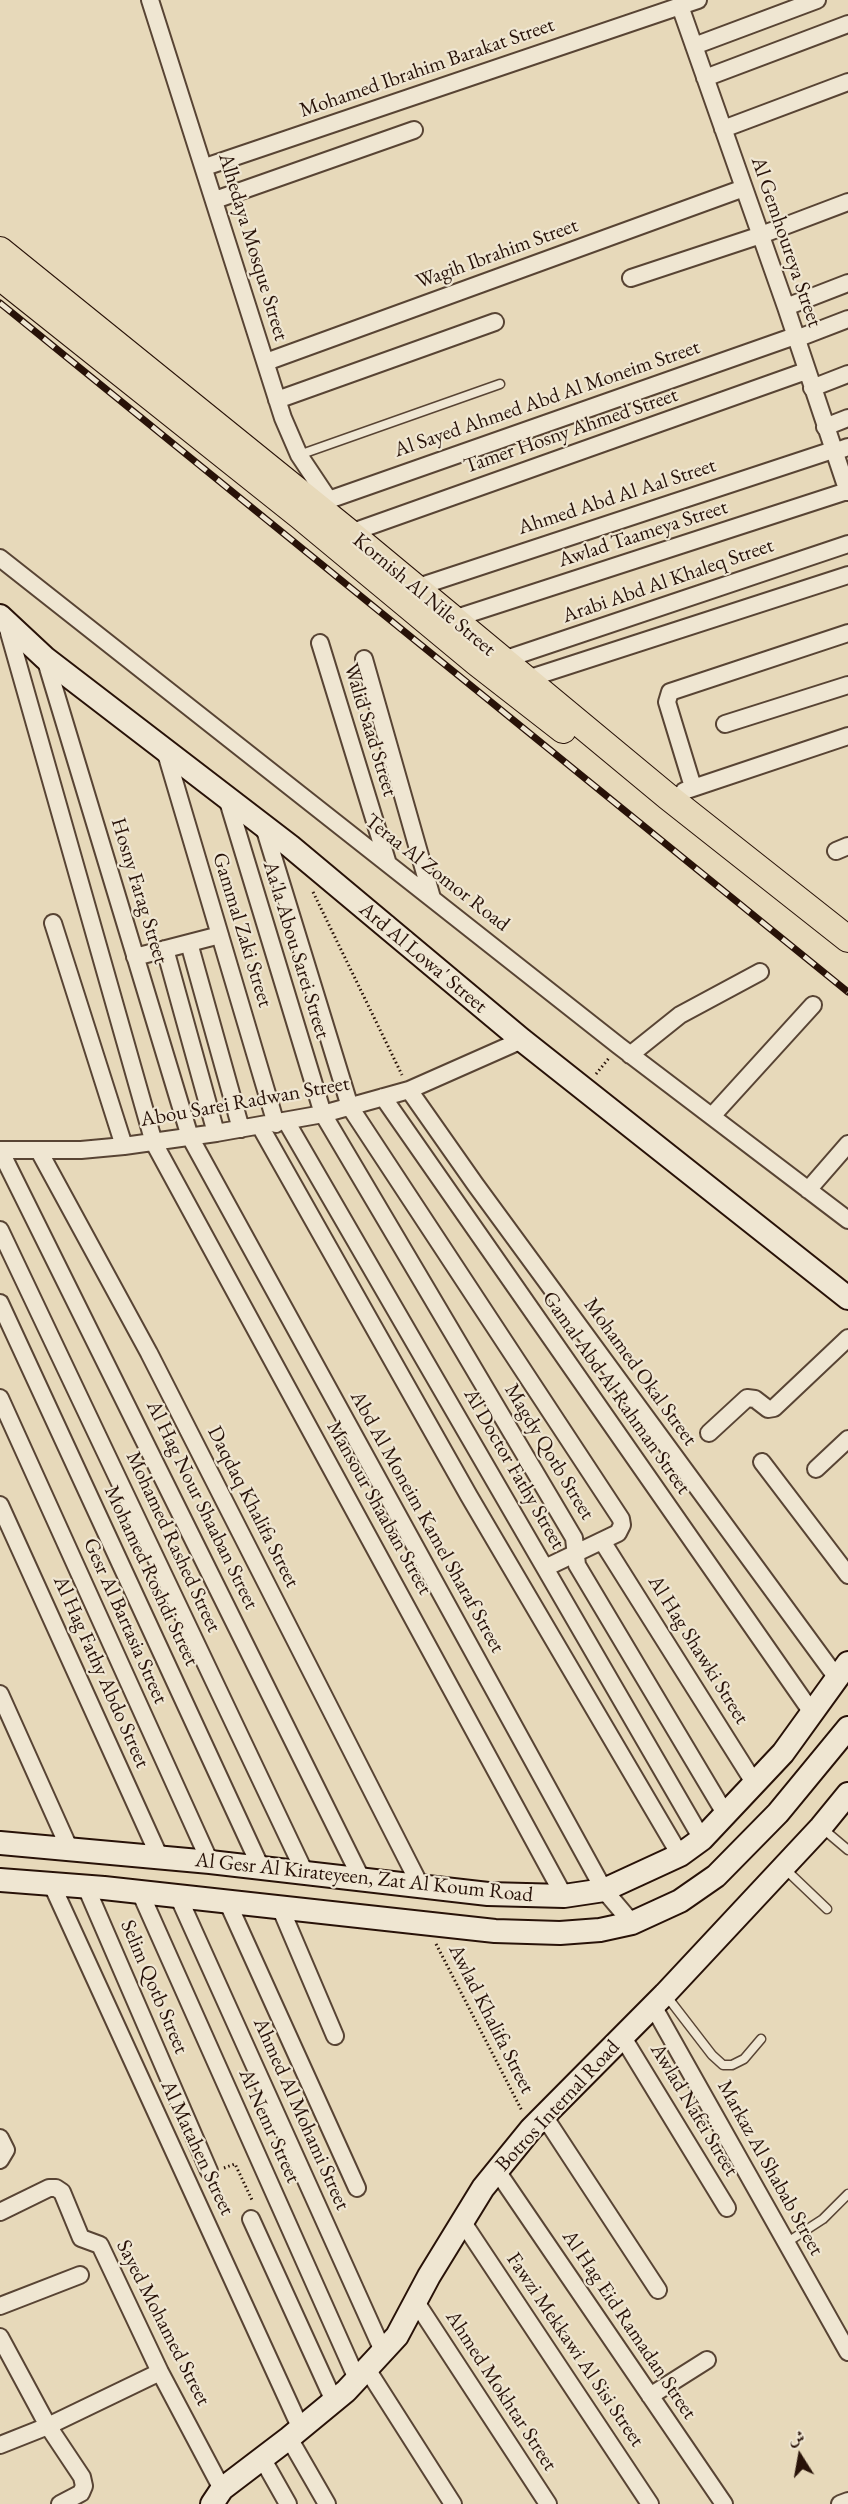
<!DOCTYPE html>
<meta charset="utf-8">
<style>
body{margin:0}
#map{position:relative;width:848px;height:2504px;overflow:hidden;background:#e7d9ba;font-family:"EB Garamond",Amiri,serif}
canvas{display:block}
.north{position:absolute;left:770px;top:2426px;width:60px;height:60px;-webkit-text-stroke:4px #efe6d2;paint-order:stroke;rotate:349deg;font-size:16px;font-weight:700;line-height:24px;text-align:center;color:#281208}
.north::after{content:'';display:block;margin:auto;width:21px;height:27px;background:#281208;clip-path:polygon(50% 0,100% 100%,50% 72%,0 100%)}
</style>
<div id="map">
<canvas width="848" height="2504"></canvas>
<div class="north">ش</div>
</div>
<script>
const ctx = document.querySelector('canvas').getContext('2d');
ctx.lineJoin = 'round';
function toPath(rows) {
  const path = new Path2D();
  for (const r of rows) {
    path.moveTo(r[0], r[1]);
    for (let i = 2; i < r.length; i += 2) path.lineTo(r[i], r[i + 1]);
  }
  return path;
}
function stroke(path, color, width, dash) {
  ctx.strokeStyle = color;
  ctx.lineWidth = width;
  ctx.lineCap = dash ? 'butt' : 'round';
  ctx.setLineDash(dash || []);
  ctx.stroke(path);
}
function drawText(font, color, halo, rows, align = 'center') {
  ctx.font = font + ' "EB Garamond",serif';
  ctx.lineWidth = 4.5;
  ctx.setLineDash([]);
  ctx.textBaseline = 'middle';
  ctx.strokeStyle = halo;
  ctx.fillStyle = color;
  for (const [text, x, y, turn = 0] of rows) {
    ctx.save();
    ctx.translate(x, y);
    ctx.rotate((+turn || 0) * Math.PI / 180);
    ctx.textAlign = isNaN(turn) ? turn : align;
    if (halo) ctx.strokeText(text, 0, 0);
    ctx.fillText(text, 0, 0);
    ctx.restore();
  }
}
const lane = toPath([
 [299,455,500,384],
 [822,1828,848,1850],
 [784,1868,827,1909],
 [665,1994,712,2055,723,2065,732,2065,744,2059,761,2039],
 [786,2243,823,2219,848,2194]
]);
const street = toPath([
 [150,0,283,418,299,455,329,500],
 [680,6,786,307,848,492],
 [694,46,817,0],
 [705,78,848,24],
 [723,129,848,82],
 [205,167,698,0],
 [215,200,414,130],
 [631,278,761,235,848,202],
 [786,307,848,283],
 [796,339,848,319],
 [266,362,744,188],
 [812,388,848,374],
 [277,400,495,322],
 [825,427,848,418],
 [834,452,848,447],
 [320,503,795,336],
 [350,533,806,371],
 [0,558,619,1046,848,1220],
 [415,588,833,450],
 [453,619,847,491],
 [6,622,154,1143,564,1896],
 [320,643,388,864],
 [45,658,190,1137,604,1890,632,1923],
 [364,659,432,898],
 [503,660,848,544],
 [527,679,848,575],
 [725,724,848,685],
 [165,750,276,1124],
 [693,787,667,702,670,692,848,633],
 [684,791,848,736],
 [227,798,323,1114,574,1538,577,1565,726,1815],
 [264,827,350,1107,621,1519,622,1525,618,1533,545,1568],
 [836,851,848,846],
 [53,923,124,1146],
 [189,943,241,1129],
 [165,949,216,1133],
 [135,957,220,935],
 [630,1055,680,1015,760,972],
 [409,1090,475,1184,837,1678],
 [383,1097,813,1714],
 [712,1116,813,1005],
 [286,1121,702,1839],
 [260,1126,469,1496,680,1855],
 [0,1150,362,1880],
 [0,1150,81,1150,124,1146,216,1133,323,1114,409,1090,522,1040],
 [39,1151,149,1353,421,1887],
 [808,1190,848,1144],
 [0,1230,305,1873],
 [0,1303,261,1868],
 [0,1398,210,1862],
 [709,1433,747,1398,755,1399,768,1409,774,1408,848,1338],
 [762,1462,848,1575],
 [816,1469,848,1439],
 [0,1505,160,1858],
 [602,1541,755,1784],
 [0,1694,70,1850],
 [52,1885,301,2429],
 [86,1887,209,2171],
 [140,1892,357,2379],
 [178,1896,383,2351],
 [227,1901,357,2188],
 [280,1907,335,2036],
 [653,2006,848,2352],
 [622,2036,727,2208],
 [544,2116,658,2290],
 [0,2138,6,2150,0,2160],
 [497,2171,724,2504],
 [0,2212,49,2188,56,2188,62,2192,81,2238,100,2245,160,2372,222,2489],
 [251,2219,334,2401],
 [462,2221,650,2504],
 [416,2302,548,2504],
 [0,2306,80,2275],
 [0,2337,48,2426,82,2477,84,2486,81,2493,60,2504],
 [367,2369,453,2504],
 [650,2396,707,2360],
 [289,2438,327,2504],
 [0,2445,48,2426,160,2372],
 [262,2458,288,2504],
 [840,2504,848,2501]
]);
const secondary = toPath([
 [0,616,45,658,290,846,522,1040,848,1298],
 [0,1843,210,1862,488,1894,564,1896,604,1890,680,1855,702,1839,783,1753,848,1663],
 [0,1880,104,1888,495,1931,560,1933,600,1930,632,1923,680,1901,716,1876,778,1813,848,1728],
 [212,2504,222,2489,289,2438,346,2391,374,2361,397,2336,429,2276,483,2188,531,2129,665,1994,821,1827,848,1794]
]);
const primary = toPath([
 [0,250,350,533,667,796,848,939],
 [0,277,300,516,477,663,563,730]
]);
stroke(lane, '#584434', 11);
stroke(street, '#584434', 20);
stroke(secondary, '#281208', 26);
stroke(primary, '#281208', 28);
stroke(toPath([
 [313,892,402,1075],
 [596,1074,609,1058],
 [436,1944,522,2111],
 [224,2168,235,2164,253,2202]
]), '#281208', 3, [1.5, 3]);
stroke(lane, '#efe6d2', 8);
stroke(street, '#efe6d2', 16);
stroke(secondary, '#efe6d2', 22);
stroke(primary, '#e7d9ba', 26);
const rail = toPath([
 [0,303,848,992]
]);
stroke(rail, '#281208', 7);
stroke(rail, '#efe6d2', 4.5, [14]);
drawText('21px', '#281208', '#efe6d2', [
 ["Mohamed Ibrahim Barakat Street",427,68,-19],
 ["Al Gemhoureya Street",786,242,71],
 ["Alhedaya Mosque Street",253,247,73],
 ["Wagih Ibrahim Street",497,254,-20],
 ["Al Sayed Ahmed Abd Al Moneim Street",547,399,-19],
 ["Tamer Hosny Ahmed Street",571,431,-19],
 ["Ahmed Abd Al Aal Street",617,497,-18],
 ["Awlad Taameya Street",643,534,-18],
 ["Arabi Abd Al Khaleq Street",668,581,-19],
 ["Kornish Al Nile Street",424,595,40],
 ["Walid Saad Street",370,730,73],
 ["Teraa Al Zomor Road",437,873,38],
 ["Hosny Farag Street",139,891,73],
 ["Gammal Zaki Street",242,930,73],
 ["Aa'la Abou Sarei Street",296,950,73],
 ["Ard Al Lowa' Street",423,958,40],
 ["Abou Sarei Radwan Street",245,1102,-10],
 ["Mohamed Okal Street",640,1372,54],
 ["Gamal Abd Al Rahman Street",616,1393,55],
 ["Magdy Qotb Street",549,1452,59],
 ["Al Doctor Fathy Street",514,1469,60],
 ["Al Hag Nour Shaaban Street",202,1505,64],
 ["Daqdaq Khalifa Street",253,1507,63],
 ["Mansour Shaaban Street",379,1508,61],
 ["Abd Al Moneim Kamel Sharaf Street",427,1522,61],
 ["Mohamed Rashed Street",173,1542,65],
 ["Mohamed Roshdi Street",151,1576,65],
 ["Gesr Al Bartasia Street",125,1621,66],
 ["Al Hag Shawki Street",698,1650,58],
 ["Al Hag Fathy Abdo Street",101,1672,66],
 ["Al Gesr Al Kirateyeen, Zat Al Koum Road",364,1878,6],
 ["Selim Qotb Street",154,1987,67],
 ["Awlad Khalifa Street",491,2019,63],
 ["Botros Internal Road",558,2106,-47],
 ["Awlad Nafei Street",694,2110,59],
 ["Ahmed Al Mohami Street",301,2114,66],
 ["Al Nemr Street",269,2126,66],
 ["Al Matahen Street",197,2148,65],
 ["Markaz Al Shabab Street",770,2168,61],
 ["Sayed Mohamed Street",163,2323,63],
 ["Al Hag Eid Ramadan Street",629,2325,56],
 ["Fawzi Mekkawi Al Sisi Street",575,2350,56],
 ["Ahmed Mokhtar Street",501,2391,57]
]);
</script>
